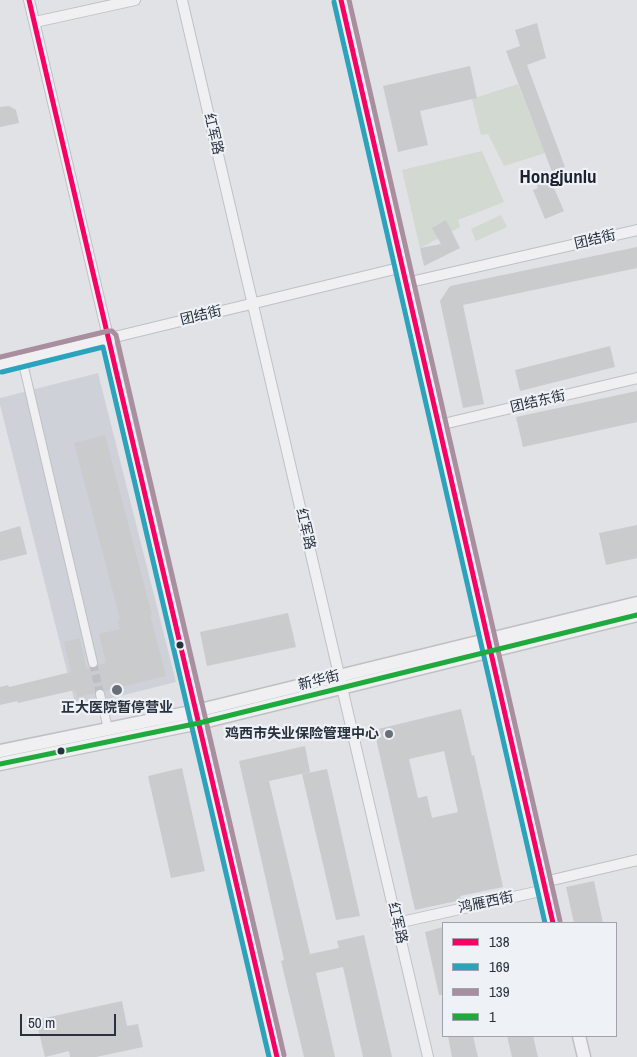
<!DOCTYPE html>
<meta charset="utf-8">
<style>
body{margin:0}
#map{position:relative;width:637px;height:1057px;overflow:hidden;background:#e0e2e5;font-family:"Archivo Narrow",sans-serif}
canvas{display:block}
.legend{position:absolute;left:442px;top:922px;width:175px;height:115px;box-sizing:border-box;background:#eef1f5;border:1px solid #9fa4ac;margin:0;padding:6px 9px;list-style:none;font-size:15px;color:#28313e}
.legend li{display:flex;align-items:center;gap:10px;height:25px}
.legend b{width:25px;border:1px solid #9fa4ac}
.scale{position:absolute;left:20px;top:1014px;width:96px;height:22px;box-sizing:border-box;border:2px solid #28313e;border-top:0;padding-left:6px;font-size:15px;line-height:18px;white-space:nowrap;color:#28313e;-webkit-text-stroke:4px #eef1f5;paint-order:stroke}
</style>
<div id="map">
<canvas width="637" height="1057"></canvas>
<ul class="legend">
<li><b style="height:6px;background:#f90164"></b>138</li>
<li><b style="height:6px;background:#2ba3bc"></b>169</li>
<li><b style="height:6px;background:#a98ea0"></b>139</li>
<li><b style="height:6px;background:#1faa3d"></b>1</li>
</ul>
<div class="scale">50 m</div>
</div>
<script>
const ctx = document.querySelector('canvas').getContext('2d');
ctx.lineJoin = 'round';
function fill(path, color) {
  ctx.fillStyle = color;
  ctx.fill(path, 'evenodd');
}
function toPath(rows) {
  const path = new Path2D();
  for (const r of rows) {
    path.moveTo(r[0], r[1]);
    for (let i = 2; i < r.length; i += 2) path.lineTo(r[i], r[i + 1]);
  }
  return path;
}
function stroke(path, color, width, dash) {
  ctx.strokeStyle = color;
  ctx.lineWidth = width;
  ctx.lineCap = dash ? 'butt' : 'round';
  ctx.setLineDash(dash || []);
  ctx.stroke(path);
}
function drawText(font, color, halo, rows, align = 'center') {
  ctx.font = font + ' "Archivo Narrow","Noto Sans SC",sans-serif';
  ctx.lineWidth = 4.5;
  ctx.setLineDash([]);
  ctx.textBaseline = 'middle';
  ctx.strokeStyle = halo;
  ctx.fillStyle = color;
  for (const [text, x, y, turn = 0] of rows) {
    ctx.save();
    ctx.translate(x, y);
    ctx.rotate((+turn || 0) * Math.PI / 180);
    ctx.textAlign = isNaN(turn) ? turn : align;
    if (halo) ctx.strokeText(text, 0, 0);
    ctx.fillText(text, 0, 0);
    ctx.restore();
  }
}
fill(toPath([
 [98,373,176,682,76,707,0,405,0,398]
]), '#ced2d8');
fill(toPath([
 [518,84,545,153,504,166,488,134,481,135,472,99],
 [482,151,504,202,458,220,460,227,420,248,402,170],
 [501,215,507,227,476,241,471,229]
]), '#d1d9d1');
fill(toPath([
 [537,23,546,58,527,65,565,167,552,172,506,51,520,46,515,30],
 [470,66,477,98,420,111,428,145,398,152,383,86],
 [9,106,16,110,19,123,0,127,0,107],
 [546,170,564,211,545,219,533,190,538,188,533,176],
 [446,220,460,248,424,266,420,248,441,244,432,228],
 [637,247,637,268,463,305,484,404,463,408,440,301,450,286],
 [610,346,615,367,520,391,515,370],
 [637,391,637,422,523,447,516,417],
 [105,435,152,615,150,615,166,676,105,691,98,689,95,693,77,697,75,690,18,703,17,701,0,705,0,687,8,685,9,687,71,672,64,642,80,638,86,668,94,669,98,665,106,663,99,634,120,629,117,620,120,619,74,443],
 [637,525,637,558,606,565,599,533],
 [20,526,27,554,0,561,0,532],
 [288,613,296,647,207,666,200,632],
 [461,709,472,756,474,755,503,887,460,896,461,900,415,910,374,730],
 [444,751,458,812,432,818,427,796,418,798,409,759],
 [305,746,310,772,269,781,310,954,339,948,337,941,364,935,392,1057,363,1057,343,967,316,973,335,1057,304,1057,281,961,284,960,239,761],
 [182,768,205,871,171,878,148,776],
 [327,769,360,916,336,920,302,774],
 [594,881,603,923,574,923,566,887],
 [443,927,443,995,439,995,425,932],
 [122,1001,127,1026,138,1024,143,1047,96,1057,70,1057,69,1051,45,1057,36,1020],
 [448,1036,473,1036,478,1057,452,1057],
 [507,1036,533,1036,538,1057,512,1057]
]), '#c9cbcd');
stroke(toPath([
 [93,663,100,694]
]), '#bbbfc4', 8, [8, 4]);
const pedestrian = toPath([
 [22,359,93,663],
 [100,694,108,729]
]);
const minor = toPath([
 [29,0,277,1057],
 [182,0,428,1057],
 [35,22,135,0],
 [406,283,637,230],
 [0,365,403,267],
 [439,425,637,378],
 [544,882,637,860],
 [397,923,545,890]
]);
const tertiary = toPath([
 [341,0,553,923],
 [0,751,196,711,637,603],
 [0,764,199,723,637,615],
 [579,1036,584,1057]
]);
stroke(pedestrian, '#bec0c3', 10);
stroke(minor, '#bec0c3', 12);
stroke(tertiary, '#bec0c3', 15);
stroke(pedestrian, '#f0f0f2', 8);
stroke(minor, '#f0f0f2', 10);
stroke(tertiary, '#f0f0f2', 12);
stroke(toPath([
 [29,0,277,1057],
 [341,0,553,923]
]), '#f90164', 5);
stroke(toPath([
 [334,2,545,923],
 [2,372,103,347,269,1057]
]), '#2ba3bc', 5);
stroke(toPath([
 [349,0,560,921],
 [0,357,108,331,112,331,116,335,284,1055]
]), '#a98ea0', 5);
stroke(toPath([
 [0,764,199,723,637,615]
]), '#1faa3d', 5);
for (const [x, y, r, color] of [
 [180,645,4.5,"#28313e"],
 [117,690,6,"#686f78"],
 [389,734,5,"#686f78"],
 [61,751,4.5,"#28313e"]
]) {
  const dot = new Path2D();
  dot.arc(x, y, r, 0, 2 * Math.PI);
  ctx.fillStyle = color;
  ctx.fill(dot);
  stroke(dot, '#eef1f5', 2);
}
drawText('14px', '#28313e', '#eef1f5', [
 ["红军路",213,134,77],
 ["团结街",595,240,-13],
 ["团结街",201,316,-13],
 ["团结东街",538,402,-13],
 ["红军路",305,529,77],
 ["新华街",319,681,-14],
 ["鸿雁西街",486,903,-12],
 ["红军路",397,923,77]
]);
drawText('bold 14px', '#28313e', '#eef1f5', [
 ["正大医院暂停营业",117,708],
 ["鸡西市失业保险管理中心",379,734,"right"]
]);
drawText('bold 19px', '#1a222e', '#eef1f5', [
 ["Hongjunlu",558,178]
]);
</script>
